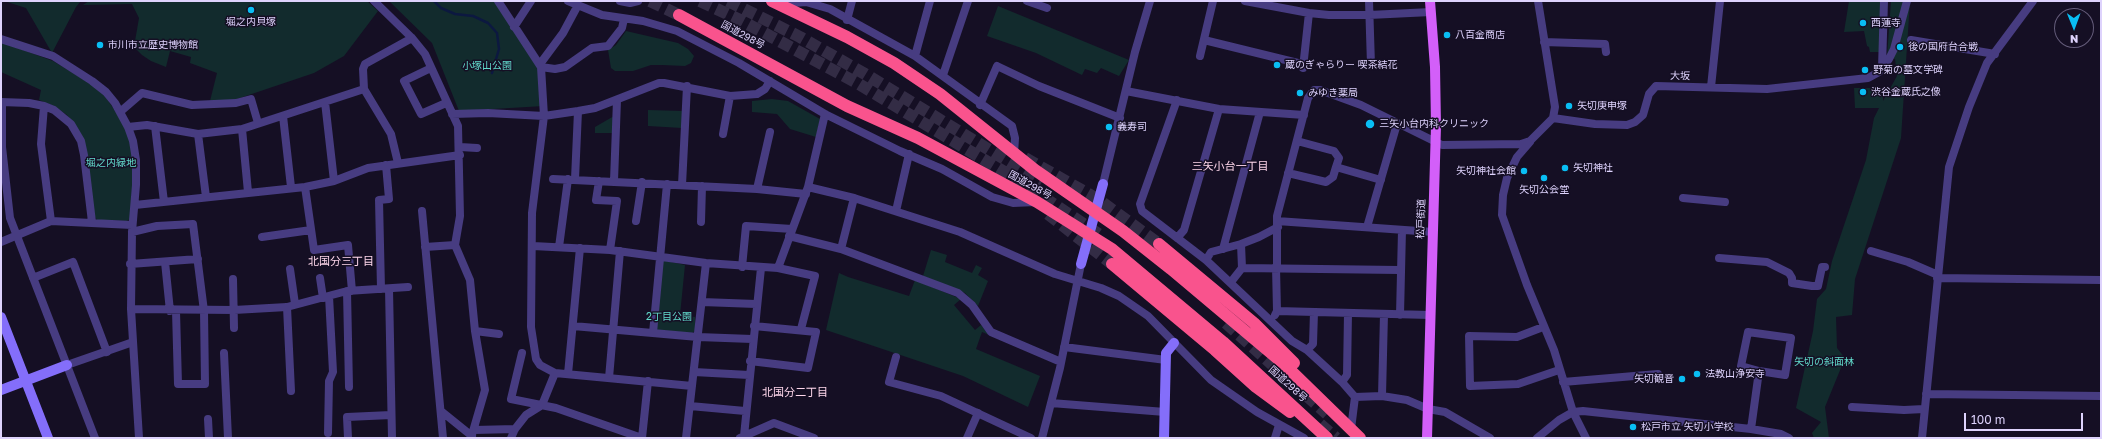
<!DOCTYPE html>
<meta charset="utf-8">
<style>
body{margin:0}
#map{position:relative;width:2102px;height:439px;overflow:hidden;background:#150f24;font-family:"Golos Text",sans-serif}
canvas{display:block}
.frame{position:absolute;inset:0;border:2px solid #ded3fd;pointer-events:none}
.north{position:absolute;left:2054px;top:8px;width:40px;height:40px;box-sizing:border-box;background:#150f24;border:1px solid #655d7b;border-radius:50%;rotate:179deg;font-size:11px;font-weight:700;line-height:16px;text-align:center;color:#ded3fd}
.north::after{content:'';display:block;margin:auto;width:14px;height:18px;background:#09bef4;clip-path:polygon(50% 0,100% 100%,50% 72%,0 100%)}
.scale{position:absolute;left:1964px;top:413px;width:119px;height:18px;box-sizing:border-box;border:2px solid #ded3fd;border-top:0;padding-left:5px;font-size:12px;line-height:14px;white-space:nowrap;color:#ded3fd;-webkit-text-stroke:3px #150f24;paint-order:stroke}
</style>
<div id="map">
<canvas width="2102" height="439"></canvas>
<div class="frame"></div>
<div class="north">N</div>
<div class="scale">100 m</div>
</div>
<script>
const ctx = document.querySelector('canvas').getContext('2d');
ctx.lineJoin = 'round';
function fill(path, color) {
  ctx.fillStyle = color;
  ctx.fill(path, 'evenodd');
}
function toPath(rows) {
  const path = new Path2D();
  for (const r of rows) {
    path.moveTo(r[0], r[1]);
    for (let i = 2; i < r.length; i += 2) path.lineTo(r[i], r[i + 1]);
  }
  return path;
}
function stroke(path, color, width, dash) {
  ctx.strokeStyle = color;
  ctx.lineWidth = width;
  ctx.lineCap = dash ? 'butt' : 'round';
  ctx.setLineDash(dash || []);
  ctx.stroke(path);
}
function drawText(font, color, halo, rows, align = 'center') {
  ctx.font = font + ' "Golos Text","Noto Sans JP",sans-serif';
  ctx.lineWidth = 3;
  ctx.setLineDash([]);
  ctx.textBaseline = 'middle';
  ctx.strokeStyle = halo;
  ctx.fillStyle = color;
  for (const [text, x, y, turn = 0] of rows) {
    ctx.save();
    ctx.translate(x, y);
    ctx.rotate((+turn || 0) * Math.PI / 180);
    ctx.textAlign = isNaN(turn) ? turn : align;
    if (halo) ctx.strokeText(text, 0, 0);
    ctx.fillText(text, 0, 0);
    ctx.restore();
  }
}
fill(toPath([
 [4,1,81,1,76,7,52,53,26,8],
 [89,1,367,1,378,11,344,56,314,73,234,100,210,101,217,73,190,63,191,57,170,51,166,67,151,61,142,55,134,47,139,18,132,4,83,5],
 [389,1,494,1,539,66,544,106,459,111,432,43],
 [1849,1,1881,1,1880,52,1870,52,1869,47,1867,46,1864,31,1844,32],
 [1891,1,1910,1,1901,138,1855,279,1852,315,1836,317,1837,348,1845,358,1825,407,1829,438,1814,438,1812,433,1821,422,1796,408,1813,331,1817,299,1826,289,1832,261,1866,160,1874,118,1879,108,1855,108,1854,88,1883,88,1883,101,1897,76,1895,59,1887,57],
 [998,6,1129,60,1119,76,1101,68,1097,73,1085,69,1082,75,1036,53,987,36],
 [626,31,678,43,688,49,694,56,691,63,685,66,662,65,651,65,633,71,615,71,611,68,608,50,616,45],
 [1,42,53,61,91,84,105,96,124,124,130,142,133,161,131,219,126,221,97,220,95,217,81,134,67,115,54,106,39,100,41,90,1,72],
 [772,99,788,101,820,119,816,137,790,129,777,114,752,112,752,101],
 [648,110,682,111,682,128,648,126],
 [614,116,613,133,595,133,595,127],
 [931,250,947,255,945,262,972,273,976,265,982,268,978,275,988,281,978,306,965,293,923,276],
 [662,260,685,265,680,315,695,317,695,331,692,333,656,330],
 [839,273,848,277,909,296,915,280,961,299,954,305,975,330,981,325,989,335,982,332,976,349,1040,376,1028,407,963,376,826,330]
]), '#122b2d');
stroke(toPath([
 [434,1,441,8,455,14,473,16,488,23,497,33,499,49,492,73]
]), '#0c1840', 2.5);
stroke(toPath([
 [650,1,679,15],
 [700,1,740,20,859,84,1016,179,1100,235],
 [728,1,800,37,865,74,1042,182],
 [1025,158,1099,200,1159,244],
 [1048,214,1112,264],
 [1226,323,1327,414],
 [1320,424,1336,438]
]), '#332c45', 12, [12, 6]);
stroke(toPath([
 [374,1,412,38,425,54,458,126,460,216,455,245,470,280,475,331,485,390,471,438],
 [498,1,541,67,544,116,532,213,531,327,536,359,540,365,555,373,692,386],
 [568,1,602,15,643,21,677,31,739,63,825,114,900,151,942,169,992,197,1013,203,1036,202],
 [620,1,630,3,638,1],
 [1027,1,1047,8],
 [1245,1,1309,13,1329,15,1369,15,1431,12],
 [1369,1,1371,65],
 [1538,1,1555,107,1553,118],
 [780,4,806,2,830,9,915,56,1012,126,1015,138,1014,154],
 [847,20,852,1],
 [514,27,531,1],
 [1,39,53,56,92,81,106,92,115,103,128,127,133,141,136,160,136,185,132,232,131,309,139,438],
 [1204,40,1302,64],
 [1911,40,1995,54],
 [1544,42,1605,44,1606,52],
 [915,56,930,1],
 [1200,56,1213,1],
 [540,64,563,33,578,5],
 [541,67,555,69,565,67,592,48,608,46,622,28,624,19],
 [431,68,404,81,421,114,446,103],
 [1303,68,1309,13],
 [1882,68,1884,1],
 [943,75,968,1],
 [1711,87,1720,1],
 [1126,91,1219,109,1304,115],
 [1177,100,1140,204,1142,211,1206,260,1292,341,1307,350,1342,382,1355,397,1382,396,1407,400,1428,409,1445,412,1490,438],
 [1,102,29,103,44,106,54,110,71,124,81,141,84,155,92,222],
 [2,102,2,147,10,218,95,438],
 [325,102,334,181],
 [980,105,997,66,1039,86,1120,118],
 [44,106,41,144,51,221],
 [120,112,142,93,192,105,236,103,251,99,258,123],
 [452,114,488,113,544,116,578,111,595,108,659,83,664,83,730,96,757,94,765,89,770,81],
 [283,116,291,187],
 [155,126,164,202],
 [128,127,147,125,198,134,242,129,364,89],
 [242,129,248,192],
 [198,134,206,197],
 [723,134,730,96],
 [1297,141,1334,151,1339,158,1336,167,1381,180],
 [1530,142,1517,157,1507,178,1503,195,1502,215,1527,285,1554,350,1573,412,1586,438],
 [460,147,477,148],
 [398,163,391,134,364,89,363,69,365,64,412,38],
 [1288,173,1326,182,1333,177,1336,167],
 [553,179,757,189,806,194],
 [575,179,578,111],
 [599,181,596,200,617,201,610,250],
 [614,181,617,100],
 [1103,184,1135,52,1150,1],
 [682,185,687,86],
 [305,187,314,250,348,245,352,291],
 [808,187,854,198,960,232,1055,274,1101,288,1119,296,1148,316,1211,380,1257,412,1304,438],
 [757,189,770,132],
 [1683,198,1725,202],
 [135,205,305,187,334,181,368,168,460,155],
 [422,211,443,438],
 [896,211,909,154],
 [636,221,642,182],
 [1277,221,1433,232],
 [701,222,702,186],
 [1367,227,1397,124],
 [132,232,157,226,193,224,204,311,205,384,178,384,176,311],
 [789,236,841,249,958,293,972,305,991,332,1061,362],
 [262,237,311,230],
 [1177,238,1184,230,1219,109],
 [1,242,51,221,132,225],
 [533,246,610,250,706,263,778,268,808,187,825,114],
 [425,247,455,245],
 [559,247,568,179],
 [841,249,854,198],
 [1223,249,1260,112],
 [1871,251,1908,262,1938,275],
 [1719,258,1767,262,1789,273,1792,278,1792,283,1812,286,1818,286,1822,267,1825,267],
 [1206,260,1211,252,1241,244],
 [165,262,170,311],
 [130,264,198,259],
 [742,267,746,226,792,229],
 [1277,267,1277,216,1308,98,1314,90,1320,90,1361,105,1442,145,1521,144,1530,141,1553,118,1595,124,1627,125,1635,122,1643,115,1649,94,1656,86,1767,89,1868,78,1879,72,1889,59,1894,49,1907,1],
 [778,268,815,276,801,329],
 [1242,268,1399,270],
 [290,269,295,304],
 [33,278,73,262,107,352],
 [320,278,323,298],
 [1937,278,2101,280],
 [233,279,234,328],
 [1231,282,1242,268,1241,244,1259,237,1278,227],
 [381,289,379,200,389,199,386,165],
 [389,289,392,438],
 [347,291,349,387],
 [702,302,756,304],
 [287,307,291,391],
 [131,309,234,310,287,307,347,291,408,287],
 [1277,311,1430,315],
 [1275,315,1277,311,1276,267],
 [1400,315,1402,230],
 [573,326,698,337,752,339],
 [1543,327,1517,337,1469,336,1470,386,1518,384,1559,370],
 [475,331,499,334],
 [653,333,667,184],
 [1064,347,1166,360],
 [1307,350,1313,344,1314,312],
 [224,353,228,438],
 [522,353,511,399,556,408,642,438],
 [896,357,889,382,941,396,1031,438],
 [750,361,808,368,816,332,754,326],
 [67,365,133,342],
 [694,372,749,375],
 [568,374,580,248],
 [609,378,620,251],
 [1342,382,1347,375,1348,313],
 [1563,382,1658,374],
 [1926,394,2101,396],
 [1382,396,1384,314],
 [1051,403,1165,412],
 [690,406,745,411],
 [1852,407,1904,410,1924,409],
 [441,411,472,436],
 [208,419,209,438],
 [1351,429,1355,397],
 [1751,429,1759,371,1741,366,1748,332,1791,338,1785,375,1759,371],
 [474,430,515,429],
 [328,433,329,381,333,372,329,296],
 [744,436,761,268],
 [348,438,347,417,391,415],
 [511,438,515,429,526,415,542,405,555,373],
 [642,438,648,381],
 [686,438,706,263],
 [740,438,774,423,814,438],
 [967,438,978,413],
 [1042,438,1060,368,1081,264],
 [1275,438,1279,425],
 [1537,438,1559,420,1573,412,1583,411,1751,429,1781,434,1789,438],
 [1922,438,1949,167,1969,107,1987,63,2033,1]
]), '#473c81', 8);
stroke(toPath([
 [1081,264,1103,184],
 [1,317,48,438],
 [1,390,67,365],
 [1164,438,1166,353,1174,343]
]), '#846efa', 10);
stroke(toPath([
 [1427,438,1436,126,1435,67,1430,1]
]), '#d35ff9', 10);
stroke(toPath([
 [772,1,847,37,894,63,940,94,1035,170,1123,231,1171,269,1284,364,1360,438],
 [679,15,847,106,918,138,1037,202,1112,249,1223,342,1327,438],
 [1159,244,1254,323,1294,363],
 [1112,264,1215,350,1256,387,1290,412]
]), '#f9538d', 12);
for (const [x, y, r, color] of [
 [251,10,4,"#09bef4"],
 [1863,23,4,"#09bef4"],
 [1447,35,4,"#09bef4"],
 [100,45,4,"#09bef4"],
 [1900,47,4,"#09bef4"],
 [1277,65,4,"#09bef4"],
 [1865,70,4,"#09bef4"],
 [1863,92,4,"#09bef4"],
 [1300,93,4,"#09bef4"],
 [1569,106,4,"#09bef4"],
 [1370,124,5,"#09bef4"],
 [1109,127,4,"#09bef4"],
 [1565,168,4,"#09bef4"],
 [1524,171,4,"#09bef4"],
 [1544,178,4,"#09bef4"],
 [1697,374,4,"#09bef4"],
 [1682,379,4,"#09bef4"],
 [1633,427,4,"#09bef4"]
]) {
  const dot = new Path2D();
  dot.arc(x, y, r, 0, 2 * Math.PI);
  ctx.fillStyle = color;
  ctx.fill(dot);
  stroke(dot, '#150f24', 1.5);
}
drawText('10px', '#ded3fd', '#150f24', [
 ["堀之内貝塚",251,22,"center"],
 ["西蓮寺",1871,23],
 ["八百金商店",1455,35],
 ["市川市立歴史博物館",108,45],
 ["後の国府台合戦",1908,47],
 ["蔵のぎゃらりー 喫茶結花",1285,65],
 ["野菊の墓文学碑",1873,70],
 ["渋谷金蔵氏之像",1871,92],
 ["みゆき薬局",1308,93],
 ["矢切庚申塚",1577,106],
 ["三矢小台内科クリニック",1379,124],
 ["義寿司",1117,127],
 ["矢切神社",1573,168],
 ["矢切神社会館",1516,171,"right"],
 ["矢切公会堂",1544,190,"center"],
 ["法教山浄安寺",1705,374],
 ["矢切観音",1674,379,"right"],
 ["松戸市立 矢切小学校",1641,427]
], 'left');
drawText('10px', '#ded3fd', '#150f24', [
 ["国道298号",743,35,28],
 ["大坂",1680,76,1],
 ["国道298号",1030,185,29],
 ["松戸街道",1421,219,-88],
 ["国道298号",1288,384,42]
]);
drawText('10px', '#62dbcc', '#150f24', [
 ["小塚山公園",487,66],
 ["堀之内緑地",111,163],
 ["2丁目公園",669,317],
 ["矢切の斜面林",1824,362]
]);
drawText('11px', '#fdd5ea', '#150f24', [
 ["三矢小台一丁目",1230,167],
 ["北国分三丁目",341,262],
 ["北国分二丁目",795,393]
]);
</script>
